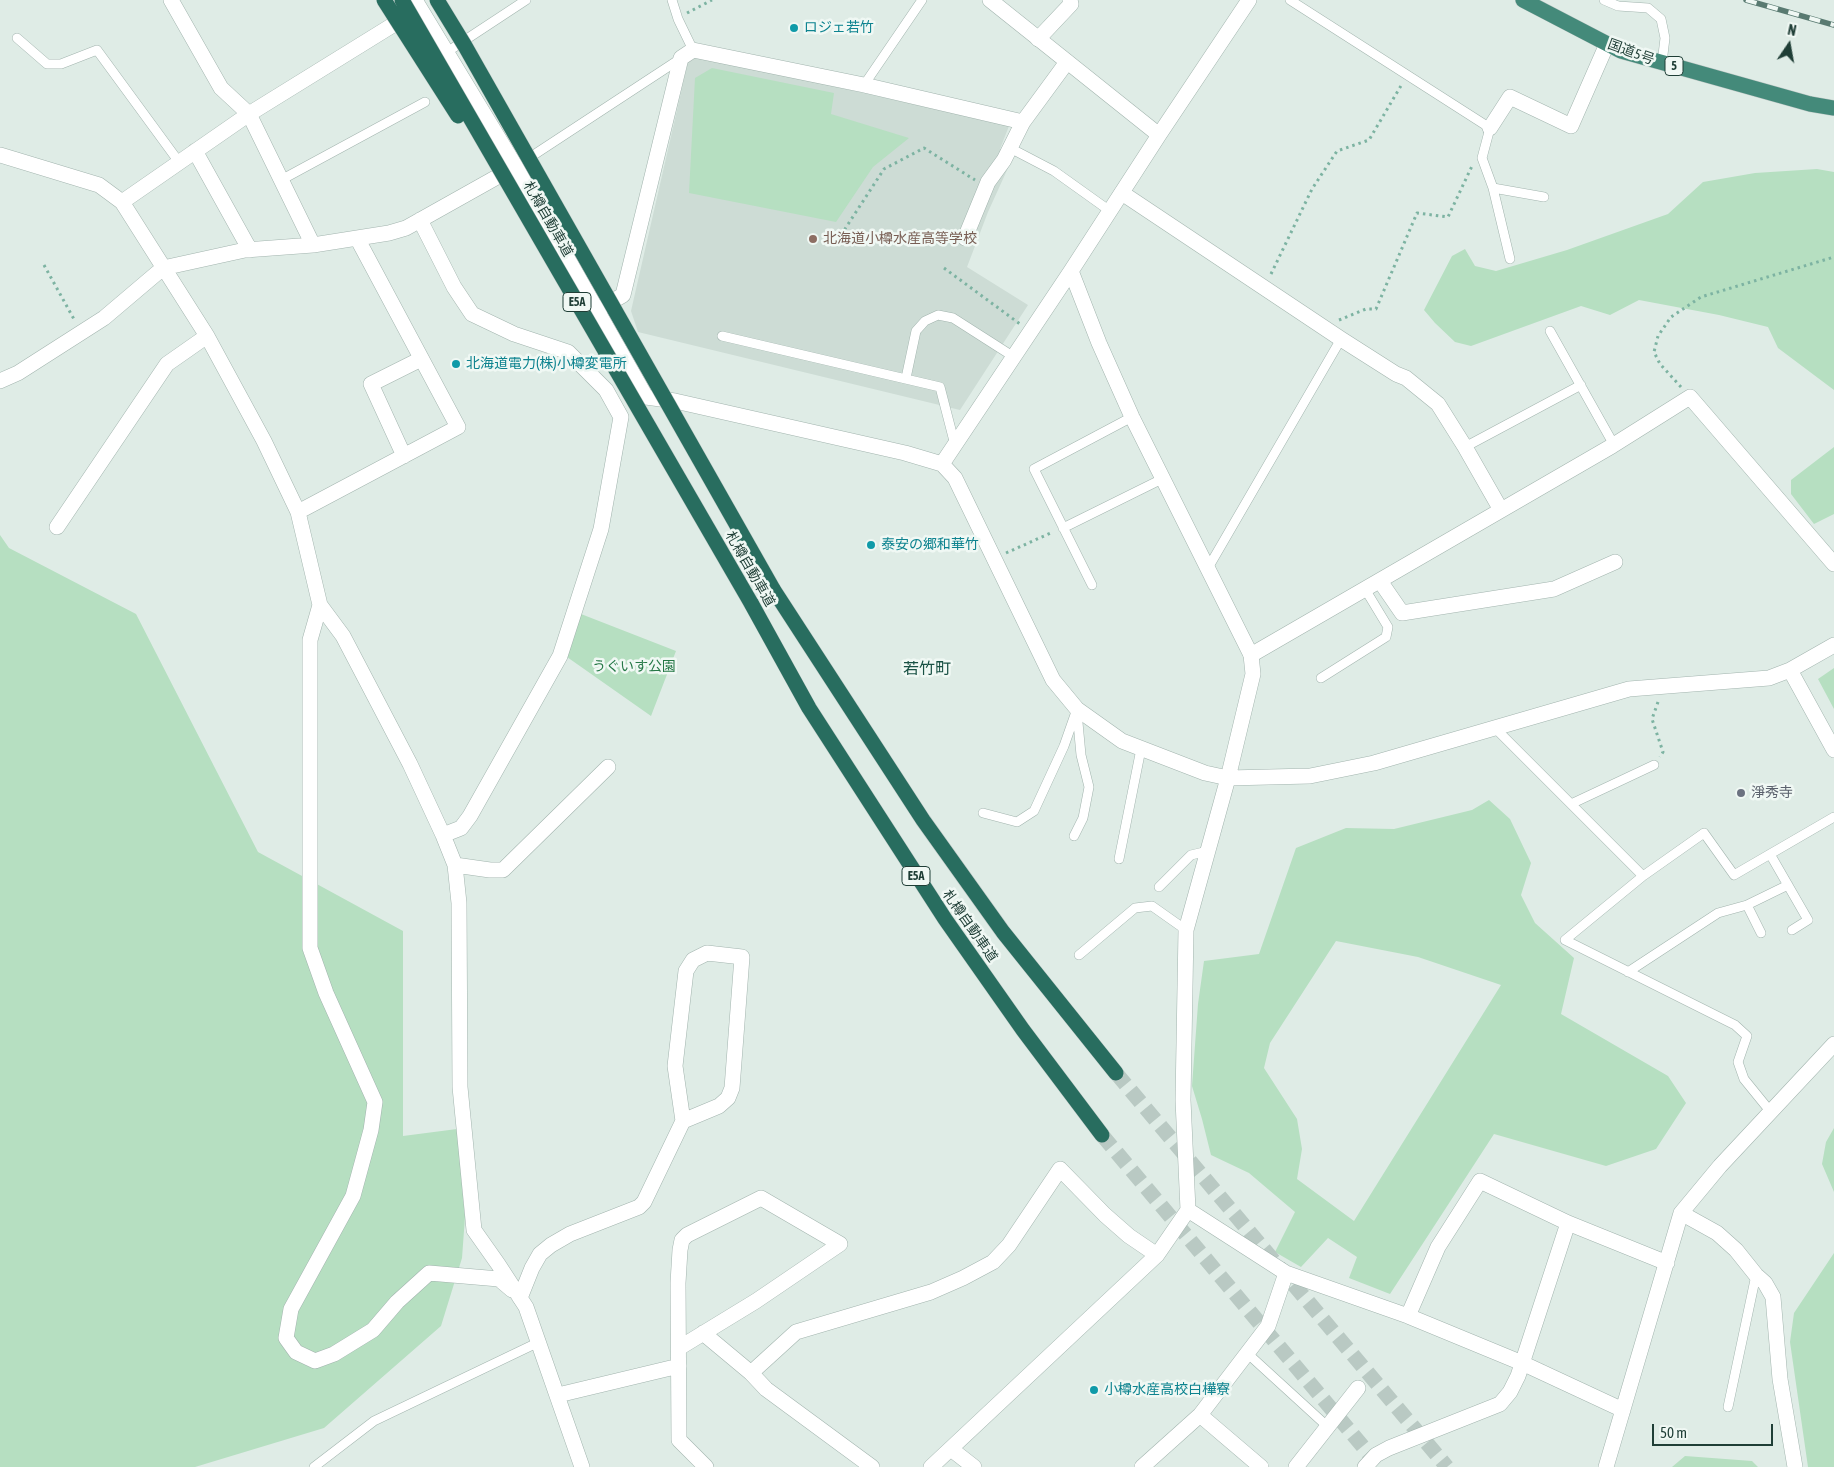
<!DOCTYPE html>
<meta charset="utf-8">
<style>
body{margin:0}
#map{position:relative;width:1834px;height:1467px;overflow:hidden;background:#dfece6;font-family:"Asap Condensed",sans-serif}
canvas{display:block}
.north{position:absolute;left:1764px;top:20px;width:50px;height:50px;-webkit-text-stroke:4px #f0f8f4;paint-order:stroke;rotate:12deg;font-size:14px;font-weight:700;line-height:20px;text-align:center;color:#1f3e36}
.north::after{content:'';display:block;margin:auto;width:18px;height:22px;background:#1f3e36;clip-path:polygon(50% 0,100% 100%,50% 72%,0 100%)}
.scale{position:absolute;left:1652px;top:1424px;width:121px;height:22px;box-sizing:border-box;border:2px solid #1f3e36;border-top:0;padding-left:6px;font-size:15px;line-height:18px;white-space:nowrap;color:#1f3e36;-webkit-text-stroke:4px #f0f8f4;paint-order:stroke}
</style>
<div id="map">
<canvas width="1834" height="1467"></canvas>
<div class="north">N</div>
<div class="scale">50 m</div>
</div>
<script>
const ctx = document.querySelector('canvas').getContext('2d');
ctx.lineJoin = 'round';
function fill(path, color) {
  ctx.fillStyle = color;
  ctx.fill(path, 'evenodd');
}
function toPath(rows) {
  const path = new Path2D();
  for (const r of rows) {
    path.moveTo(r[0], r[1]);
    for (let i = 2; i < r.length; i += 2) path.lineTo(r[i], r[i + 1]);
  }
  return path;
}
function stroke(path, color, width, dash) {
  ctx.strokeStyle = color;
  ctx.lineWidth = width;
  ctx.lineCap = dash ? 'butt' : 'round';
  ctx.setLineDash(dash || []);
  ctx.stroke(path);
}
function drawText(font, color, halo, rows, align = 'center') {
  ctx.font = font + ' "Asap Condensed","Noto Sans JP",sans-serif';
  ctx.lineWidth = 5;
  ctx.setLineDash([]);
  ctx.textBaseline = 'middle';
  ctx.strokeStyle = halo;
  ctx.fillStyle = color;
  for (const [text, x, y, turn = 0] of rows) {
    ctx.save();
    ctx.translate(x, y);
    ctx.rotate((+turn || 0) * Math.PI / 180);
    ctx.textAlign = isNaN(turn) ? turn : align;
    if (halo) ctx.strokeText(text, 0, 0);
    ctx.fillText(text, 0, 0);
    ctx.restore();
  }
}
fill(toPath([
 [699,56,1009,126,1000,149,1013,157,988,212,967,267,1028,305,960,410,638,332,631,311,688,62]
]), '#cddcd5');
fill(toPath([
 [712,68,834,93,831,114,909,138,873,167,836,222,689,193,695,78],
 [1817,169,1834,172,1834,390,1778,348,1768,327,1719,315,1639,300,1610,315,1581,306,1471,346,1455,342,1435,323,1424,310,1452,256,1465,249,1475,266,1496,271,1567,250,1668,214,1703,182,1755,173],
 [1834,447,1834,514,1814,524,1791,494,1791,480],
 [0,535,9,548,136,614,258,852,403,931,403,1136,457,1129,465,1217,462,1258,441,1326,324,1428,195,1467,0,1467],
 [581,614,676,651,651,716,567,657],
 [1834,668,1834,709,1818,679],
 [1489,800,1510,819,1531,863,1521,895,1535,923,1574,958,1561,1014,1668,1076,1686,1103,1656,1149,1606,1166,1494,1134,1390,1294,1349,1278,1357,1257,1328,1238,1301,1267,1275,1252,1295,1212,1249,1173,1211,1155,1202,1119,1192,1086,1198,1004,1204,961,1259,954,1296,848,1346,828,1394,829,1472,810],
 [1336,941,1418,957,1501,985,1354,1221,1297,1179,1302,1149,1297,1119,1264,1068,1270,1043],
 [1834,1128,1834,1192,1822,1164,1826,1142],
 [1834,1253,1834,1467,1808,1467,1790,1342,1794,1313],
 [1685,1456,1752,1461,1758,1467,1672,1467]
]), '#b6dfc1');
stroke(toPath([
 [1116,1073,1447,1467],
 [1102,1135,1380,1467]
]), '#b9c9c3', 15, [15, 8]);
const service = toPath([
 [672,0,678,19,693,50],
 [1290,0,1490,128,1482,158,1493,188,1510,259],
 [1604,0,1618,6,1648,8,1661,19,1665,38,1662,63],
 [17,38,47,64,61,64,97,50,179,162],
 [447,52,526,0],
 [864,85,922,0],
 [1010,148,1054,171,1110,211],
 [526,160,680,59],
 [281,180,425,102],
 [1493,188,1544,197],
 [1550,331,1614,445],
 [722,336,940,387,955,445],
 [906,378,916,331,925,321,938,315,953,318,1014,357],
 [1465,447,1581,385],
 [1063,528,1162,479],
 [1208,568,1341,339],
 [1092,585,1034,469,1132,417],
 [1321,678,1386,637,1388,627,1365,589],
 [1496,729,1643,876,1565,940,1735,1025,1747,1036,1738,1062,1744,1079,1770,1111],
 [1571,804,1654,765],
 [983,813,1017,822,1034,811,1064,746,1077,709],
 [1074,836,1083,818,1089,787,1081,755,1077,712],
 [1770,854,1808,920,1792,930],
 [1119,859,1141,749],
 [1643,876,1704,833,1734,875,1834,817],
 [1159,887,1191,855,1208,851],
 [1747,905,1761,933],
 [1079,955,1135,908,1152,906,1186,930],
 [1628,972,1718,913,1747,905,1788,885],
 [1247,1353,1328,1427],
 [1728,1407,1756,1275],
 [314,1467,374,1421,539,1342]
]);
const minor = toPath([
 [171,0,221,88,249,114,313,245],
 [1038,39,1071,4,1070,0],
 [1490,128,1510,97,1571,126,1607,44],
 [195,151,250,250],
 [0,155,99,185,122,202,207,336,264,441,298,512,320,605,343,636,410,764,443,835,455,865,459,903,460,1087,474,1230,498,1264,526,1307,582,1467],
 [1122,193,1341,339,1396,374,1406,378,1438,404,1465,447,1501,510],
 [122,202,249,114,409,15],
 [420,220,454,287,472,314,514,334,568,352,606,390,621,417,601,529,560,656,470,816,461,828,443,835],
 [965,238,988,182,1004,160,1023,122,1067,62],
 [599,309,623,295,681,58,693,50,864,85,1023,122],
 [0,381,18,373,104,318,163,268,245,250,313,245,389,233,406,228,513,168],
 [404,456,371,384,421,359],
 [298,512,458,427,357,238],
 [57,527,167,364,207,336],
 [1380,581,1402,613,1554,589,1615,562],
 [320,605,310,640,310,948,326,993,375,1102,371,1130,353,1196,291,1309,286,1338,296,1352,315,1361,334,1354,373,1330,397,1302,429,1273,499,1279,512,1290],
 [1251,655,1612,446,1690,397,1834,564],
 [455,865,490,870,503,870,608,767],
 [1188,1210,1286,1273,1408,1316,1522,1363,1623,1410],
 [1681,1213,1717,1233,1736,1250,1756,1275,1765,1283,1773,1297,1780,1379,1795,1467],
 [520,1298,532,1268,540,1254,551,1245,570,1234,639,1207,644,1202,683,1121,675,1066,686,971,693,960,707,953,742,957,732,1088,728,1098,719,1106,683,1121],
 [1408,1316,1438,1247,1480,1181,1568,1223,1667,1263],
 [703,1333,751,1373,766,1389,872,1467],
 [679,1348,756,1301,840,1244,761,1198,687,1235,682,1240,680,1250,678,1283,679,1440,706,1467],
 [751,1373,796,1332,931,1292,963,1278,993,1262,1009,1245,1060,1169,1105,1215,1129,1236,1157,1255],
 [558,1395,679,1366],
 [1200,1415,1261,1467],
 [951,1449,974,1467],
 [931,1467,1157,1255,1188,1210,1183,1100,1186,930,1228,778],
 [1142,1467,1200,1415,1268,1326,1286,1273],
 [1296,1467,1358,1388],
 [1365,1467,1376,1455,1389,1448,1500,1404,1510,1392,1518,1376,1568,1223],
 [1606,1467,1681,1213,1720,1166,1834,1044]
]);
const tertiary = toPath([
 [415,0,516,167,646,397,675,401,905,453,942,464,955,478,1053,680,1077,709,1122,741,1205,773,1228,778,1310,776,1374,763,1629,689,1769,678,1790,670,1834,645],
 [990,0,1159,135],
 [1071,271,1099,343,1132,417,1251,655,1253,674,1228,778],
 [942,464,1071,271,1159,135,1249,0],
 [1790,670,1834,750]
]);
const trunk = toPath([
 [1523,0,1621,51,1810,104,1834,108]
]);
const motorway = toPath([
 [773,589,923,820,1003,932,1116,1073],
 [751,603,809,708,945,919,1023,1030,1102,1135]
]);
stroke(service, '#a2b4ae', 10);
stroke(minor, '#a2b4ae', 16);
stroke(tertiary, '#a2b4ae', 16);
stroke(trunk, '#c0c9c7', 16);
stroke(motorway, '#c0c9c7', 16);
stroke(toPath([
 [687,13,712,0],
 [841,235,884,169,924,148,975,180],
 [44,265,75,321],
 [944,268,1020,324],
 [1271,274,1312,189,1337,151,1369,140,1402,84],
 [1339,320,1366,309,1376,309,1417,213,1448,217,1472,166],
 [1681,387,1660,364,1654,352,1658,336,1671,317,1701,297,1834,257],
 [1006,553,1053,532],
 [1658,702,1652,719,1663,752,1660,757]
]), '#7db3a2', 3, [2.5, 4]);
stroke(service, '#fff', 9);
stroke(minor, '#fff', 15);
stroke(tertiary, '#fff', 15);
stroke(trunk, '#448a7a', 15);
stroke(motorway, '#286d5f', 15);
const rail = toPath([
 [1746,0,1834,25]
]);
stroke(rail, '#597a71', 5.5);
stroke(rail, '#f0f8f4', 4, [11]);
const motorwayBridge = toPath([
 [384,0,458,116],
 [402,0,751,603],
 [437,0,465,46,773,589]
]);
stroke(motorwayBridge, '#c0c9c7', 16, []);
stroke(motorwayBridge, '#286d5f', 15);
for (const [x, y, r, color] of [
 [794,28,5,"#0f9aa8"],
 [813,239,5,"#8d6e63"],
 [456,364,5,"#0f9aa8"],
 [871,545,5,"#0f9aa8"],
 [1741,793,5,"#6b7280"],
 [1094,1390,5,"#0f9aa8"]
]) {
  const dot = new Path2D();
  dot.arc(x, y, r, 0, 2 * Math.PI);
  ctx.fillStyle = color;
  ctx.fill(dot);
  stroke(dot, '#f0f8f4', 2);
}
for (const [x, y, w] of [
 [1674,66,18],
 [577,302,28],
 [916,876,28]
]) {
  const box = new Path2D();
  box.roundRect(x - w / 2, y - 9.5, w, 19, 4);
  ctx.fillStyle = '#f0f8f4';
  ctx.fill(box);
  stroke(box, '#1f3e36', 1);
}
drawText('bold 12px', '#1f3e36', null, [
 ["5",1674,66],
 ["E5A",577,302],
 ["E5A",916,876]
]);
drawText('14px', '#0d838f', '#f0f8f4', [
 ["ロジェ若竹",804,28],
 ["北海道電力(株)小樽変電所",466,364],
 ["泰安の郷和華竹",881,545],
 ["小樽水産高校白樺寮",1104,1390]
], 'left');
drawText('14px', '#1f3e36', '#f0f8f4', [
 ["国道5号",1631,52,20],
 ["札樽自動車道",548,219,60],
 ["札樽自動車道",750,569,60],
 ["札樽自動車道",970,926,55]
]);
drawText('14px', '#785e54', '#f0f8f4', [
 ["北海道小樽水産高等学校",823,239]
], 'left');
drawText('14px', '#257846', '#f0f8f4', [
 ["うぐいす公園",634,667]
]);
drawText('14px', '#5b616d', '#f0f8f4', [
 ["淨秀寺",1751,793]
], 'left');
drawText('16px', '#195144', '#f0f8f4', [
 ["若竹町",927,669]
]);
</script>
